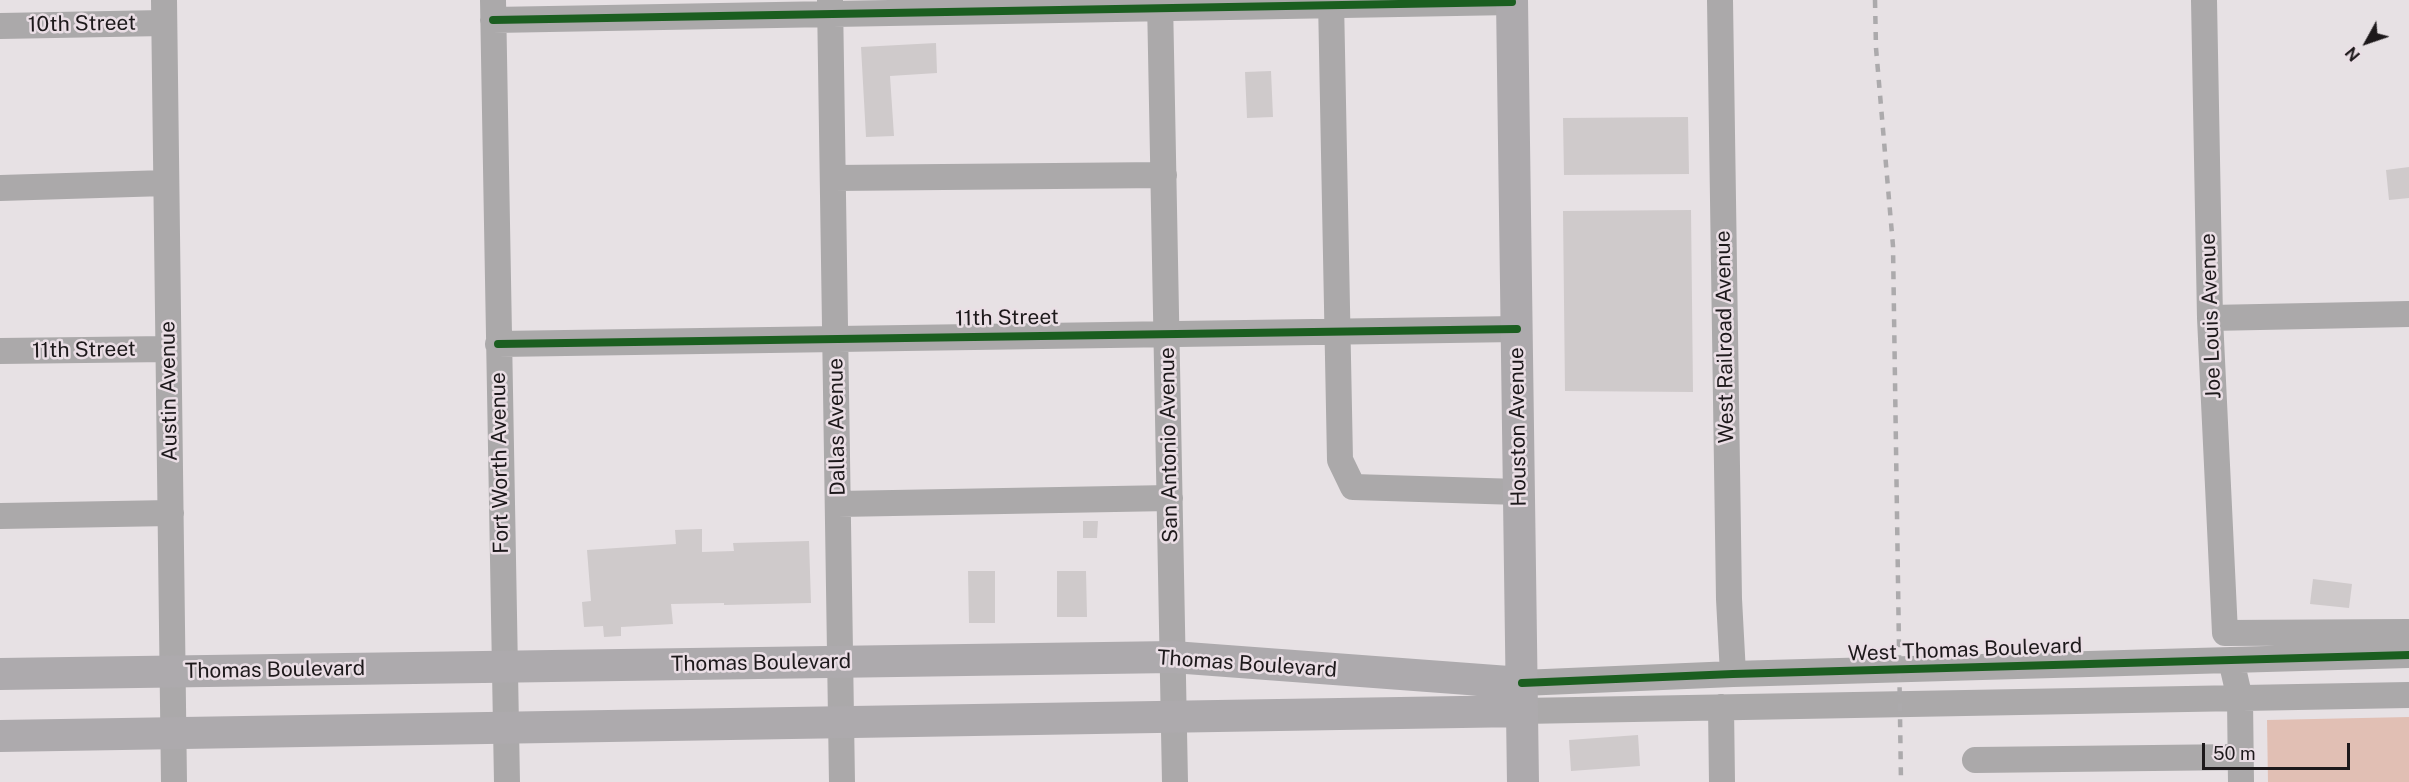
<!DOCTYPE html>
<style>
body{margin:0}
#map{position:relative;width:2409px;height:782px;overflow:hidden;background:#e7e1e4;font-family:"Public Sans",sans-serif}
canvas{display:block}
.north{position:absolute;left:2337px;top:12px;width:60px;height:60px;-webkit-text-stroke:4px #eadee5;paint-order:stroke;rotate:230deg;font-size:16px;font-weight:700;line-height:24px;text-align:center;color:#1d191b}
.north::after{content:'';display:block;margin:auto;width:21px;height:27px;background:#1d191b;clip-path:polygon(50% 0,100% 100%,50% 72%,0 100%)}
.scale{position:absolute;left:2202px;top:743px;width:148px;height:27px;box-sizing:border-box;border:3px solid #1d191b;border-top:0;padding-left:8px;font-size:18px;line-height:21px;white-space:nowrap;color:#1d191b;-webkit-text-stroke:4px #eadee5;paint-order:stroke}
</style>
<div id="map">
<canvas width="2409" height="782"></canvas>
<div class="north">N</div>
<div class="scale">50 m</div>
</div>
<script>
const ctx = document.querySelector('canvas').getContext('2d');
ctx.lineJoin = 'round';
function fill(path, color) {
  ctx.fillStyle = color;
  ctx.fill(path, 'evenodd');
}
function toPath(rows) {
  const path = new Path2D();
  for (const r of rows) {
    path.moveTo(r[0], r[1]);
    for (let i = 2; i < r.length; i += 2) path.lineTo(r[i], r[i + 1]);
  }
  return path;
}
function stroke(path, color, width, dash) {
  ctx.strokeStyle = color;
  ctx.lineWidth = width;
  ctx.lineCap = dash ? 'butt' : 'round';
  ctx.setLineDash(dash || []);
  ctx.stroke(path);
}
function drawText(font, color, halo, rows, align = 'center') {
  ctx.font = font + ' "Public Sans",sans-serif';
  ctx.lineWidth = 5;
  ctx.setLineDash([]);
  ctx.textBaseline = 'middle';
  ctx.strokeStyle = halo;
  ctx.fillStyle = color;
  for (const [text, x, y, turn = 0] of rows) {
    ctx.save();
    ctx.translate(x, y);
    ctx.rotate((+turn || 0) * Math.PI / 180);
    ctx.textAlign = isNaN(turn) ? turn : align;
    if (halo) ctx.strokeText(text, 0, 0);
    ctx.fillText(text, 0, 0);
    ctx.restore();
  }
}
fill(toPath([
 [2409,717,2409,782,2268,782,2267,720]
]), '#e1bfb4');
fill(toPath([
 [936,43,937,73,890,76,894,136,866,137,861,47],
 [1271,71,1273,117,1247,118,1245,72],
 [1688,117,1689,174,1564,175,1563,118],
 [2409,167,2409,198,2389,200,2386,170],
 [1691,210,1693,392,1565,391,1563,211],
 [1083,521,1098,521,1097,538,1083,538],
 [702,529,702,552,734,551,733,543,809,541,811,603,724,605,724,603,671,604,673,624,621,627,621,636,604,637,603,626,584,627,582,602,591,601,587,550,676,544,675,530],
 [968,571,995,571,995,623,969,623],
 [1057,571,1086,571,1087,617,1057,617],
 [2313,579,2352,584,2349,608,2310,604],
 [1638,735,1640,766,1571,771,1569,740]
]), '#cfcacb');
stroke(toPath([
 [164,0,174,782],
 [493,0,507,782],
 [830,0,842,782],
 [1160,0,1175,782],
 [1331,0,1340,460,1353,487,1519,492],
 [1720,0,1729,599,1733,674],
 [2204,0,2210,318,2225,633,2409,632],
 [493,20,1512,2],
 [0,26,164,23],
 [834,178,1164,175],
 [0,188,166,183],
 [2210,318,2409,314],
 [498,344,1517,329],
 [0,351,168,349],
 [838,504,1170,498],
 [0,516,171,513],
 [2231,660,2240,699,2241,782],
 [1522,683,1733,674,2409,655],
 [1721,707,1722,782],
 [1522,711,2409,695],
 [1975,760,2241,757]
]), '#aba9aa', 26);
stroke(toPath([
 [1512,0,1523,782],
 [0,674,1173,657,1522,683],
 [0,736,1522,711]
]), '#adaaad', 32);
stroke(toPath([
 [1875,0,1876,48,1893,246,1901,782]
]), '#acaaac', 4.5, [8, 8]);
stroke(toPath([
 [493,20,1512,2],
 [498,344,1517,329],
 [1522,683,1733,674,2409,655]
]), '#1b5e20', 8);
drawText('21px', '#1d191b', '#eadee5', [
 ["10th Street",82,24,-1],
 ["Joe Louis Avenue",2211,316,-92],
 ["11th Street",1007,318,-1],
 ["West Railroad Avenue",1725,337,-91],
 ["11th Street",84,350,-1],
 ["Austin Avenue",169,391,-91],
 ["Dallas Avenue",837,427,-91],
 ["Houston Avenue",1518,427,-91],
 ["San Antonio Avenue",1169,445,-91],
 ["Fort Worth Avenue",500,463,-91],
 ["West Thomas Boulevard",1965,650,-2],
 ["Thomas Boulevard",761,663,-1],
 ["Thomas Boulevard",1247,664,4],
 ["Thomas Boulevard",275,670,-1]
]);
</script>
